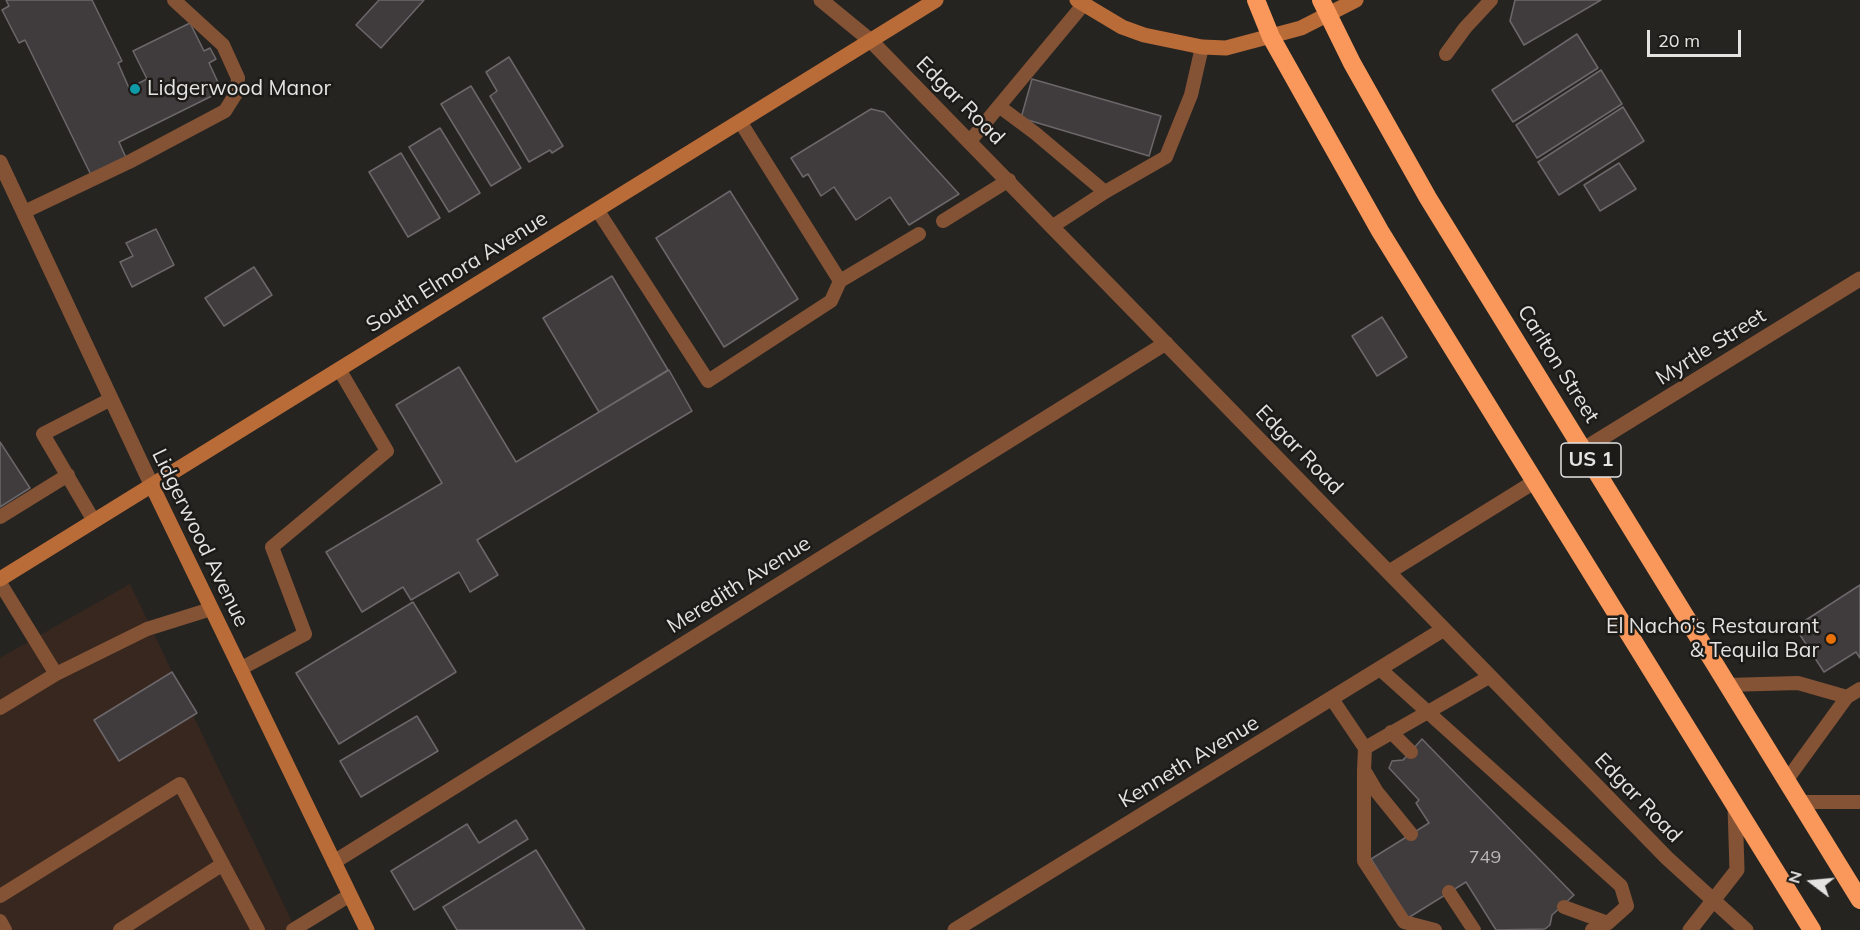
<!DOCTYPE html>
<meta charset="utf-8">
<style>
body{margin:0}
#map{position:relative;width:1860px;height:930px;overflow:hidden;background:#262421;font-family:Mulish,sans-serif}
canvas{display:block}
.north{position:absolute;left:1782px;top:852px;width:60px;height:60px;-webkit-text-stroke:4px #1c1b18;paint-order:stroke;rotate:286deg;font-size:16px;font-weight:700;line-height:24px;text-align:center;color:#e4e3e1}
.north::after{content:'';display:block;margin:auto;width:21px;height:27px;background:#e4e3e1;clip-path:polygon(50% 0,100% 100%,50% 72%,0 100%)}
.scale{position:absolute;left:1647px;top:30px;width:94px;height:27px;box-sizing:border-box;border:3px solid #e4e3e1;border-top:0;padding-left:8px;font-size:18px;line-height:21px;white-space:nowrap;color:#e4e3e1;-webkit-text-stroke:4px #1c1b18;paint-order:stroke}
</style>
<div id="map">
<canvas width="1860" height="930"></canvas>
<div class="north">N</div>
<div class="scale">20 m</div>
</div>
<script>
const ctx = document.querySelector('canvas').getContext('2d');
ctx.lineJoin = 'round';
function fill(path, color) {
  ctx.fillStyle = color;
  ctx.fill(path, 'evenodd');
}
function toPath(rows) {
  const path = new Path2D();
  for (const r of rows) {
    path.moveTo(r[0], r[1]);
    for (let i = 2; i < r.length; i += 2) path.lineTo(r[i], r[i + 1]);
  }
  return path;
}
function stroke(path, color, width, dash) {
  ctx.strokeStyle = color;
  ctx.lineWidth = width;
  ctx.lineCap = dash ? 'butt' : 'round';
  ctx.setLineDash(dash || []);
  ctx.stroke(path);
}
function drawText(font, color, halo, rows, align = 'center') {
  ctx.font = font + ' Mulish,sans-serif';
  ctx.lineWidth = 5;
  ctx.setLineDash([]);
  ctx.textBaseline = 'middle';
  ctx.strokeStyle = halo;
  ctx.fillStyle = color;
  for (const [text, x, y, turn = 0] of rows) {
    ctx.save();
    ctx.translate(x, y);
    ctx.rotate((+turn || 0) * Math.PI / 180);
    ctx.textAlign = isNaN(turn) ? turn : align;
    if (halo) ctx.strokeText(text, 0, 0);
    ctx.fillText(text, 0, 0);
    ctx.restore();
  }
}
fill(toPath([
 [130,584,296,930,0,930,0,658]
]), '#38271f');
const building = toPath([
 [6,0,92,0,122,61,118,63,129,88,147,79,133,51,190,23,204,51,210,48,216,59,209,63,222,91,119,142,127,160,92,177,25,40,19,43,2,10,9,6,6,0],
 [379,0,424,0,381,48,356,25,379,0],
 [1515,0,1601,0,1524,45,1510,21,1515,0],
 [1577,34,1598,68,1513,122,1492,90,1577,34],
 [509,57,563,146,552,153,550,150,529,162,490,96,497,91,486,72,509,57],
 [1601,70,1622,104,1537,158,1516,125,1601,70],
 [1032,79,1161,116,1149,156,1021,118,1032,79],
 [471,86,521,168,491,186,441,104,471,86],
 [1623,107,1644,141,1559,195,1538,162,1623,107],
 [871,109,884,112,959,194,909,225,890,197,856,220,834,187,821,196,808,174,803,177,791,158,871,109],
 [440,128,480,193,449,212,409,147,440,128],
 [401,153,440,218,408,237,369,172,401,153],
 [1619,163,1636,189,1600,211,1584,185,1619,163],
 [730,191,798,299,724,347,656,238,730,191],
 [156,229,174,265,132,287,120,262,133,256,126,243,156,229],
 [254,267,272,295,224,326,205,298,254,267],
 [612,276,668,370,599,412,543,318,612,276],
 [1382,317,1407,357,1377,376,1352,336,1382,317],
 [459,367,516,462,669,370,692,411,477,540,498,575,470,592,459,572,411,600,403,587,362,612,326,552,442,483,396,405,459,367],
 [0,442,30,488,0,507,0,442],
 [1860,585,1860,658,1856,652,1824,672,1795,627,1860,585],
 [413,602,456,672,339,744,296,673,413,602],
 [172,672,197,713,119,761,94,720,172,672],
 [417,716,438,751,361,797,340,761,417,716],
 [1422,739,1574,895,1552,915,1550,925,1545,929,1496,930,1466,882,1408,918,1371,859,1429,823,1416,803,1419,800,1389,768,1392,761,1403,760,1422,739],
 [516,820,528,839,414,910,391,871,467,824,479,843,516,820],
 [536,850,585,930,457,930,443,907,536,850]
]);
fill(building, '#403c3e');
stroke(building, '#6c676a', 1.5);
stroke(toPath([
 [1446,54,1465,28,1491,0],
 [1000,107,1035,133,1105,192,1053,226],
 [741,123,840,281,919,234],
 [970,141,1083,5],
 [1105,192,1166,157,1191,95,1202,47],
 [598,211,708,381,831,301,840,281],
 [24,212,129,162,225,111,237,92,238,78,223,45,174,0],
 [943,221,1009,180],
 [0,517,68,475],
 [94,521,43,434,111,399],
 [0,583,56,674],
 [240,669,305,634,272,547,387,451,339,369],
 [1380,669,1621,886,1627,906,1608,923,1592,930],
 [1727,685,1798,683,1847,697],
 [1332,699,1365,748,1364,770,1377,792,1411,834],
 [0,708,56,674,147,629,211,609],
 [1391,732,1411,752],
 [1365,748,1489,677],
 [1364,770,1364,861,1404,922,1435,930],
 [1786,781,1847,697,1860,689],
 [1799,802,1860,802],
 [1449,892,1474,930],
 [0,896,180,784,258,930],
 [1564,907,1608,923],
 [0,921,5,930],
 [120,930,223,864],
 [293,930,350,895]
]), '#845335', 14);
stroke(toPath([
 [821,0,871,41,1667,858,1746,930],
 [0,162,152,486],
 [1584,449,1860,279],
 [1389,572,1534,482],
 [334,862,1166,343],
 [955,930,1444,629],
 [1690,930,1737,870,1735,806]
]), '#845335', 15);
stroke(toPath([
 [1077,0,1122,27,1144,35,1202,47,1226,48,1301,28,1356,0],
 [152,486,367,930],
 [0,579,936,0]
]), '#b96b38', 15);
stroke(toPath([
 [1256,0,1271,37,1380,231,1812,930],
 [1321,0,1352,63,1428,198,1860,900]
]), '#f9985a', 18);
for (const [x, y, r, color] of [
 [135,89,6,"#0f9aa8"],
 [1831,639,6,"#e8710a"]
]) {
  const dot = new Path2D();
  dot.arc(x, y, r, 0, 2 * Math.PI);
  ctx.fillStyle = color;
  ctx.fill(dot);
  stroke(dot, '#1c1b18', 2);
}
drawText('18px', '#bbb9b8', null, [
 ["749",1485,858]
]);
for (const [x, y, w] of [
 [1591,460,60]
]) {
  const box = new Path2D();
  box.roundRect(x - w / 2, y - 17, w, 34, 4.5);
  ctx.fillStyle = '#1c1b18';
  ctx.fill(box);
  stroke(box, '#e4e3e1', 1.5);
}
drawText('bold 20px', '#e4e3e1', null, [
 ["US 1",1591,460]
]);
drawText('21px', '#e4e3e1', '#1c1b18', [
 ["Lidgerwood Manor",147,89],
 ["El Nacho’s Restaurant",1819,627,"right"],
 ["& Tequila Bar",1819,651,"right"]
], 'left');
drawText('21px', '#e4e3e1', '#1c1b18', [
 ["Edgar Road",960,101,45],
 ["South Elmora Avenue",457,272,-32],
 ["Myrtle Street",1711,347,-32],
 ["Carlton Street",1558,364,58],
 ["Edgar Road",1299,450,46],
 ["Lidgerwood Avenue",200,538,64],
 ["Meredith Avenue",739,585,-32],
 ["Kenneth Avenue",1189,762,-31],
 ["Edgar Road",1638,798,46]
]);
</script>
